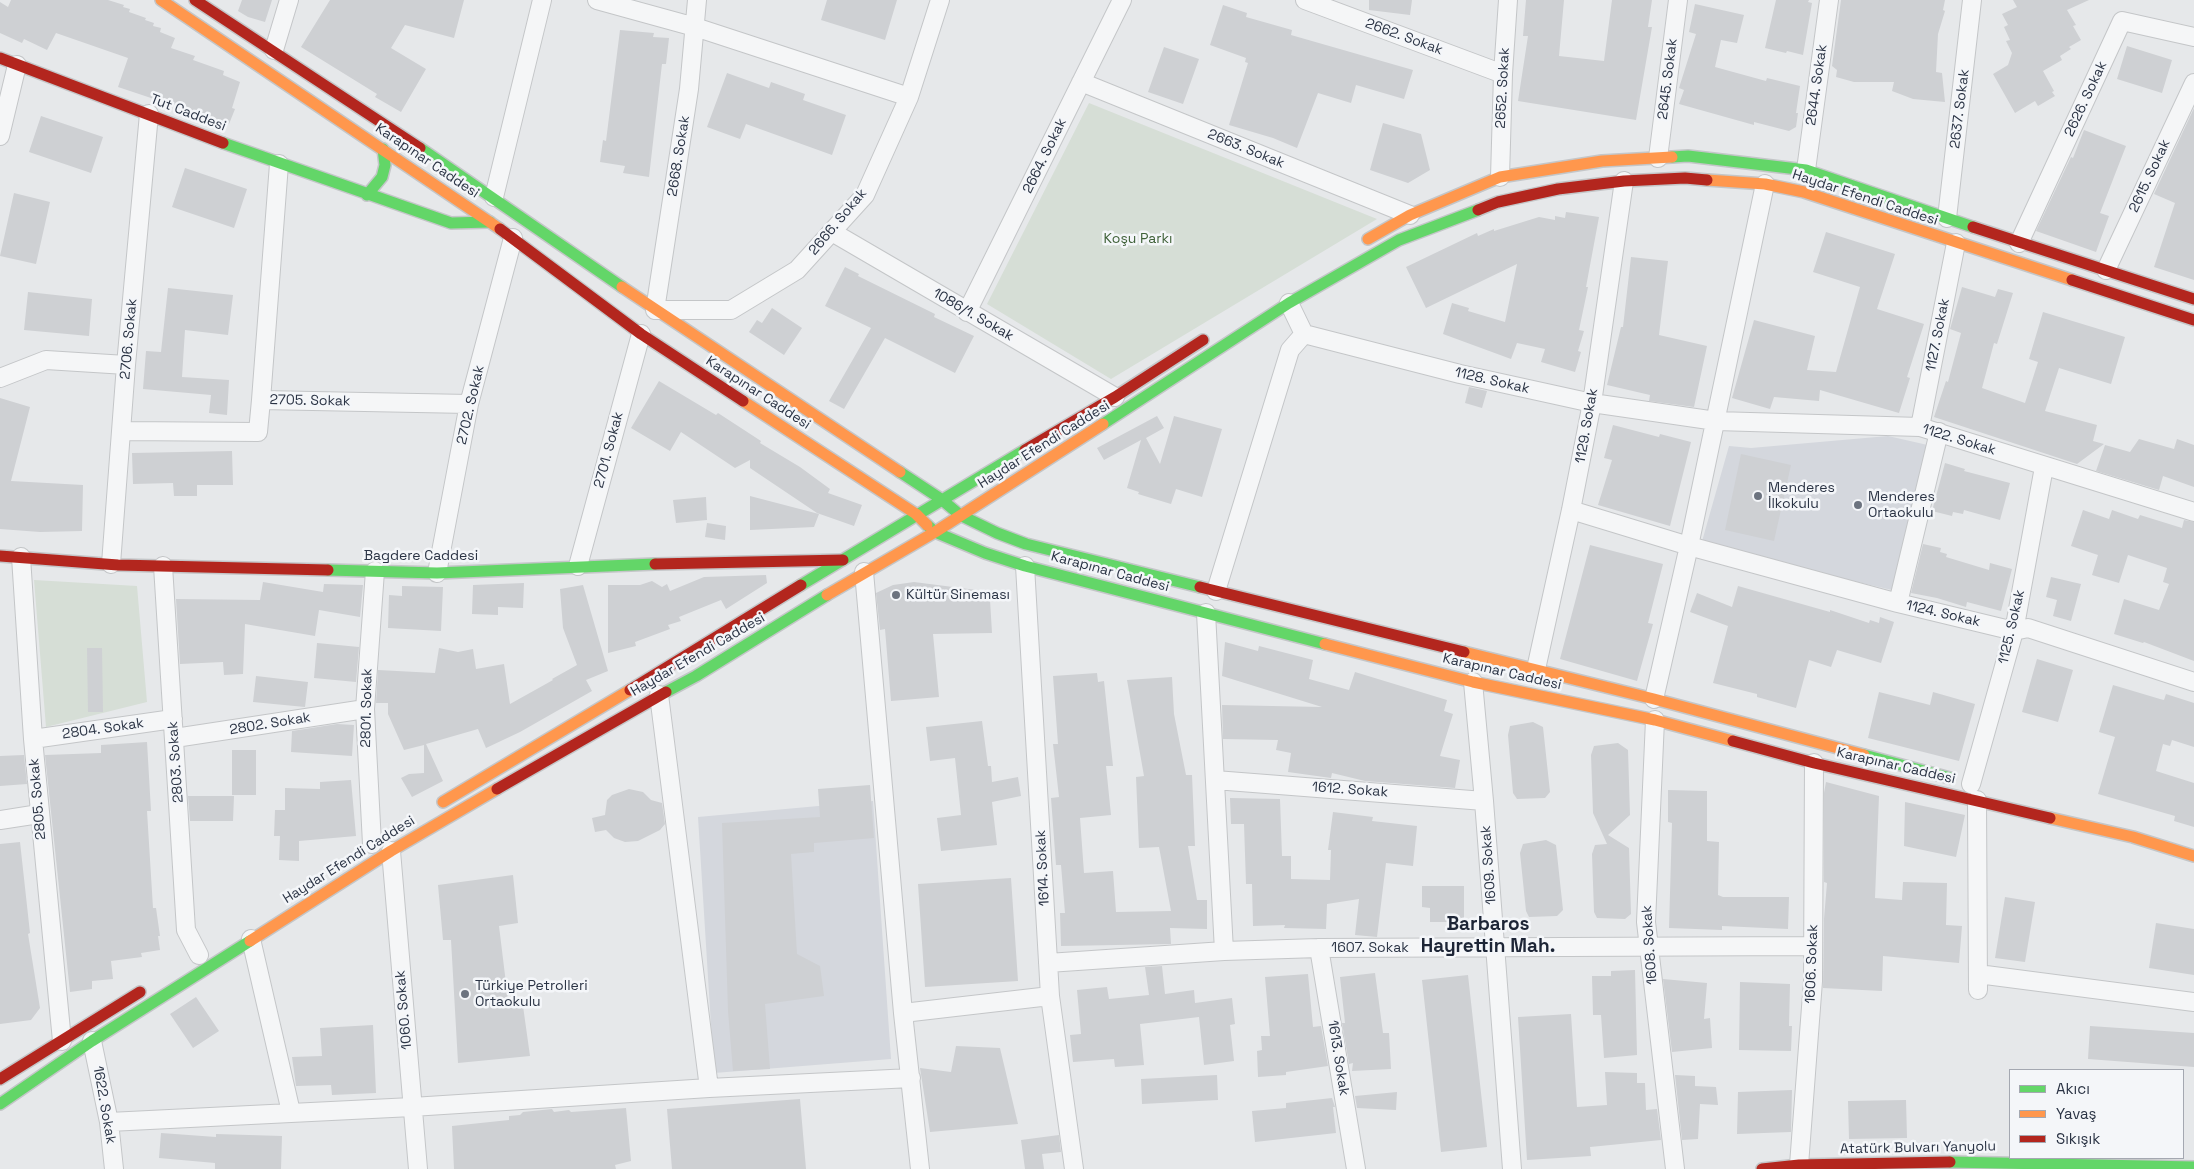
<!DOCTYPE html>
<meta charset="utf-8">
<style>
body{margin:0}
#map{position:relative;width:2194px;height:1169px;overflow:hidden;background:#e6e8ea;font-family:"Space Grotesk",sans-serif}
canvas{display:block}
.legend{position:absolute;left:2009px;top:1069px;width:175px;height:90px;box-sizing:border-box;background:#f4f6f9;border:1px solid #a4a8b1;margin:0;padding:6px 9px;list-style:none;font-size:15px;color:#2b3445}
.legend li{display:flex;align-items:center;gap:10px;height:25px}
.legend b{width:25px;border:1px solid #a4a8b1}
</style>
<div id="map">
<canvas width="2194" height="1169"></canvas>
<ul class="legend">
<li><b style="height:6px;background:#63d668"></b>Akıcı</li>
<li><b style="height:6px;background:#ff974d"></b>Yavaş</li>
<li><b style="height:6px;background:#b3261e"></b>Sıkışık</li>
</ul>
</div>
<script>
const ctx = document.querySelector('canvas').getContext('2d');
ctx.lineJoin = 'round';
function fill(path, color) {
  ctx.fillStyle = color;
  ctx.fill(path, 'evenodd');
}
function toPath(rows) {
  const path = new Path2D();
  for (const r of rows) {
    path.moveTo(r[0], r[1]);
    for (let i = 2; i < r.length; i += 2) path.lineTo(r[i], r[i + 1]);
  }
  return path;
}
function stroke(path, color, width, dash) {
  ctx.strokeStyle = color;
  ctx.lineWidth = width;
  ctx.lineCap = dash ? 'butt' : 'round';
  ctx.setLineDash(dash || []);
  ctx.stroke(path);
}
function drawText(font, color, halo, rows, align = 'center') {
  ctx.font = font + ' "Space Grotesk",sans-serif';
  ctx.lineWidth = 5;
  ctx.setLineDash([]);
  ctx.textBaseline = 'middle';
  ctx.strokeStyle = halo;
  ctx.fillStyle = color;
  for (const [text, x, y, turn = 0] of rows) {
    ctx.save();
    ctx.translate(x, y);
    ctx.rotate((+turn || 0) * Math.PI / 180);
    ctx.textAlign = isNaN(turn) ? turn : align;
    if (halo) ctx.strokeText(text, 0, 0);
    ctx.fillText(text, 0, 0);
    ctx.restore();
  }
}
fill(toPath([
 [1888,436,1932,446,1896,591,1701,545,1729,446,1751,448],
 [873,801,891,1059,714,1073,698,817]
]), '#d4d7dd');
fill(toPath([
 [1089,103,1377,219,1111,379,987,304],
 [34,580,137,586,147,702,46,727]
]), '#d6ded6');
fill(toPath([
 [11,0,108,0,124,5,123,7,130,9,129,12,146,18,145,20,154,23,153,26,161,28,160,32,175,38,171,48,195,56,193,60,224,71,223,75,240,82,232,108,235,109,229,124,118,87,128,58,56,33,47,50,24,39,22,43,0,33,0,2,8,7],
 [242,0,272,0,265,22,248,17,238,11],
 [330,0,464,0,454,38,405,25,391,48,426,69,401,112,375,97,377,94,301,47],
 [827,0,897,0,885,40,821,20],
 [1369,0,1412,0,1410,15,1369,10],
 [1526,0,1564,0,1559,56,1604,61,1612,0,1652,0,1648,27,1652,27,1636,120,1518,101,1528,36,1523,36],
 [1776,0,1809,0,1808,2,1812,3,1803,55,1787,51,1786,53,1765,48],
 [1841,0,1945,0,1943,10,1945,11,1938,34,1936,72,1942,73,1945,102,1913,99,1892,91,1894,82,1854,82,1836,77,1837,70,1832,66],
 [2013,0,2089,0,2067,10,2076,25,2073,26,2081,40,2069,47,2071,49,2060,56,2062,60,2043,71,2054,91,2052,92,2055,96,2038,106,2035,101,2015,113,1993,74,2008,65,2012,53,2006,41,2010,40,2004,27,2008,25,2002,14,2017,7],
 [1695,4,1744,15,1737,43,1721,40,1715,67,1766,81,1767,78,1800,86,1796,113,1798,113,1796,127,1789,131,1754,122,1754,125,1679,104,1684,90,1679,88,1696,34,1689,32],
 [1223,5,1247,13,1246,17,1292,30,1291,35,1413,70,1404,99,1356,85,1351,103,1318,93,1297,148,1273,138,1229,125,1248,63,1245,62,1246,58,1210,45],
 [620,30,654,33,653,37,669,38,666,64,662,64,649,177,623,173,625,166,600,162,603,140,606,141],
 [2127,46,2172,60,2162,93,2117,79],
 [1164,47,1199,59,1183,104,1148,92],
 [727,73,769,88,771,82,805,94,803,100,846,115,832,155,746,124,740,139,707,127],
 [2194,108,2194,280,2154,267,2175,203,2154,194],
 [41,116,103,137,91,173,29,152],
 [1383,123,1421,134,1430,170,1408,183,1370,170],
 [2084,130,2126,146,2100,213,2109,216,2096,252,2036,231,2071,157,2073,158],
 [185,168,247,189,234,228,172,207],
 [14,193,50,202,36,264,0,256],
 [1566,212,1599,217,1586,287,1588,287,1579,330,1584,331,1578,351,1581,352,1575,372,1541,362,1545,349,1517,343,1511,359,1443,334,1452,303,1469,308,1468,311,1505,322,1517,264,1426,308,1406,267,1477,233,1478,236,1494,229,1494,231,1539,217,1555,220,1555,216,1565,218],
 [1826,232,1895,254,1877,309,1924,324,1907,377,1910,378,1899,413,1820,390,1819,401,1774,397,1770,409,1732,398,1754,320,1815,336,1807,370,1836,372,1860,287,1813,272],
 [1631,257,1668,261,1659,335,1707,346,1694,407,1649,401,1650,395,1607,385,1621,327,1623,327],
 [845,267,859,274,858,276,935,314,934,317,974,336,955,373,885,338,844,409,829,401,871,328,825,306],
 [1962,287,1995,297,1998,289,2013,293,1997,344,1994,343,1982,388,2025,403,2038,362,2029,359,2043,312,2125,337,2111,384,2059,368,2045,411,2097,425,2093,441,2104,444,2077,464,1934,417,1946,381,1948,382,1961,333,1950,329],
 [168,288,233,295,228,335,185,330,182,377,229,380,227,415,209,413,211,395,143,389,146,351,161,352],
 [28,292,92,299,89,336,24,330],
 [772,308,802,328,784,355,749,332,757,320,762,323],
 [659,381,716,415,718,413,761,441,760,443,800,467,830,489,828,493,862,505,854,526,817,513,750,468,750,460,735,468,681,432,670,451,631,428],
 [1469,387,1487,391,1482,408,1465,403],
 [0,398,30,407,11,481,83,485,82,531,40,532,0,529],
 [1157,416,1164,428,1146,438,1160,464,1174,416,1222,429,1202,497,1176,489,1171,504,1138,494,1139,492,1127,488,1141,440,1104,460,1097,448],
 [1613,425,1659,437,1660,434,1691,442,1670,526,1598,505,1612,460,1604,458],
 [2139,439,2174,449,2177,439,2194,445,2194,487,2163,476,2159,490,2096,471,2105,445,2130,452],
 [232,451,233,485,197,485,197,496,174,496,173,483,133,484,132,453],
 [1741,454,1791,465,1774,541,1725,530],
 [1945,463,1965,469,1964,471,2010,483,2000,520,1964,510,1963,514,1953,512,1952,516,1932,511],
 [750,496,819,514,814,527,750,530],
 [706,497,707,520,676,523,673,500],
 [2083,510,2109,519,2112,510,2138,519,2140,515,2182,528,2184,520,2194,522,2194,661,2144,642,2143,643,2114,634,2124,599,2159,610,2169,584,2163,582,2167,568,2128,555,2119,583,2092,575,2098,555,2071,546],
 [707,523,726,526,725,540,705,537],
 [1923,544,1941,548,1940,552,1947,554,1946,557,1989,570,1990,563,2012,569,2001,611,1967,602,1966,607,1937,598,1911,593],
 [1590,545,1663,564,1648,623,1653,624,1637,681,1560,659],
 [766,575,767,583,726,609,721,600,679,617,681,621,668,625,670,629,635,642,636,646,608,653,608,585,640,585,652,581,662,587,667,584,670,591,704,577],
 [2051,577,2081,584,2071,621,2053,616,2057,600,2046,597],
 [263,582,323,592,324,584,363,585,360,617,319,610,315,636,245,624,243,674,224,675,223,662,180,664,176,599,260,600],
 [914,582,984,591,990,600,992,633,933,634,939,697,891,701,885,629,880,630,876,593,893,585],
 [524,583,523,608,498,607,498,615,472,614,473,585],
 [583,585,608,671,586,680,592,691,520,732,486,748,478,729,426,744,443,781,412,797,401,778,409,774,424,773,424,745,404,750,388,714,388,703,376,703,378,670,435,673,439,648,458,652,473,649,476,669,504,664,510,704,553,680,552,679,577,665,563,628,560,589],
 [402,586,443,587,441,631,388,628,389,595,402,596],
 [1738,586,1830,612,1830,610,1869,623,1870,620,1879,623,1880,617,1894,622,1881,663,1837,650,1831,667,1809,660,1796,708,1757,697,1757,694,1713,683,1728,626,1690,612,1697,593,1732,607],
 [1225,642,1258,651,1259,646,1313,660,1309,679,1349,690,1355,672,1447,700,1444,711,1453,714,1440,756,1460,760,1455,788,1365,781,1332,773,1331,778,1288,772,1291,753,1276,750,1278,740,1223,739,1222,705,1322,707,1222,676],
 [317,643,359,647,356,682,314,678],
 [87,648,102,648,103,712,88,712],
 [2037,659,2073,670,2058,722,2022,712],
 [1097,673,1098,682,1104,681,1113,766,1106,766,1111,815,1080,818,1084,873,1113,871,1116,912,1171,911,1159,847,1139,848,1136,777,1144,776,1127,680,1172,677,1174,714,1186,775,1192,775,1195,846,1188,846,1197,900,1207,900,1207,929,1170,928,1171,944,1061,946,1060,913,1065,913,1061,865,1056,865,1051,798,1059,797,1053,744,1058,744,1053,676],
 [256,676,308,682,305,707,253,702],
 [2113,685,2160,699,2164,700,2166,694,2194,703,2194,747,2172,740,2170,746,2163,744,2156,771,2194,783,2194,827,2174,821,2175,816,2098,794,2115,737,2099,732],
 [1879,692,1930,705,1933,692,1975,704,1959,761,1868,738],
 [982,721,988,766,991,766,992,782,1018,777,1021,796,992,802,997,845,941,851,937,818,961,815,955,758,930,761,926,727],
 [1533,722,1543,727,1550,792,1545,798,1517,799,1513,793,1508,735,1510,726],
 [337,724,354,725,352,756,291,752,292,731],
 [147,742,151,811,147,811,153,908,156,908,160,936,158,936,160,950,141,953,142,957,111,961,113,979,92,981,92,989,70,992,45,755,101,753,101,745],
 [1618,743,1628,750,1630,815,1608,835,1629,848,1631,914,1625,919,1597,918,1594,912,1592,854,1595,845,1607,844,1593,813,1591,755,1594,746],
 [232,750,256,750,256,795,232,795],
 [24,755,27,784,0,786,0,756],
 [351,780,356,836,299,841,299,861,279,860,280,836,274,836,275,810,285,810,285,788,320,789,320,782],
 [1826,782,1879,796,1875,898,1902,900,1903,882,1947,883,1946,925,1962,926,1959,963,1883,956,1882,991,1823,988,1824,919,1827,883,1824,882,1824,793],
 [870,785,874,838,814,843,814,852,791,854,797,954,820,966,824,996,765,1004,770,1069,733,1071,728,1011,722,823,820,817,818,789],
 [629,789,643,792,651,800,662,803,665,824,660,830,638,841,625,842,614,838,606,830,595,832,592,818,605,815,607,800,612,795],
 [1668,790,1707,791,1707,841,1719,842,1718,895,1723,897,1789,897,1788,929,1722,926,1722,930,1669,928,1672,823,1668,822],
 [188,796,234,796,233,821,190,821],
 [1230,798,1280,799,1282,856,1291,856,1291,879,1330,880,1331,850,1328,850,1333,812,1373,817,1372,821,1417,826,1413,866,1386,863,1377,937,1355,935,1359,899,1327,904,1326,929,1284,928,1285,925,1253,926,1252,884,1246,884,1244,824,1231,824],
 [1905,802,1965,815,1956,857,1904,846],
 [1546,840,1556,845,1563,910,1557,916,1529,917,1526,911,1520,853,1523,844],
 [20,842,30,933,28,934,40,1008,31,1020,0,1024,0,844],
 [513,875,518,923,499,926,509,1008,523,1006,530,1056,458,1063,451,940,443,940,438,885],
 [1011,878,1018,981,925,987,918,884],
 [1422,886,1464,886,1464,922,1430,922,1430,908,1422,907],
 [2005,897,2035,902,2025,962,1995,958],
 [2156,923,2194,929,2194,975,2149,968],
 [1162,966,1165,994,1194,990,1195,1003,1232,998,1235,1024,1230,1025,1234,1061,1204,1065,1199,1017,1140,1024,1144,1065,1115,1067,1114,1059,1073,1062,1070,1035,1081,1034,1077,990,1107,987,1109,999,1149,995,1145,967],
 [1635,970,1637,1055,1604,1058,1601,1015,1593,1015,1592,976,1611,976,1611,971],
 [1375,973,1383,1033,1389,1033,1391,1069,1352,1071,1353,1063,1349,1064,1342,1023,1345,1023,1340,977],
 [1308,974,1313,1027,1321,1026,1328,1066,1286,1072,1286,1075,1258,1077,1257,1051,1262,1050,1261,1036,1270,1036,1265,977],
 [1468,975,1487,1147,1441,1152,1422,980],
 [1663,979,1707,983,1704,1019,1710,1018,1712,1048,1672,1052],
 [1740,982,1790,984,1789,1026,1792,1026,1791,1051,1739,1050],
 [196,997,219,1031,193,1048,170,1014],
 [1571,1014,1577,1107,1607,1105,1605,1072,1637,1073,1637,1083,1645,1083,1646,1110,1657,1109,1661,1140,1590,1147,1591,1156,1527,1160,1518,1017],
 [373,1025,376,1093,332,1095,331,1085,296,1086,292,1057,322,1056,320,1028],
 [2090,1026,2194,1033,2194,1067,2088,1059],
 [956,1046,1000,1048,1018,1124,930,1132,920,1068,951,1072],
 [1217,1075,1218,1100,1142,1104,1141,1079],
 [1675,1075,1695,1076,1695,1086,1716,1087,1718,1105,1700,1104,1698,1139,1682,1140],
 [1792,1090,1791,1132,1737,1134,1738,1092],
 [1397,1092,1396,1110,1357,1108,1355,1096],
 [1332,1098,1335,1107,1333,1107,1336,1133,1255,1142,1252,1111,1286,1108,1286,1103],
 [800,1099,806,1169,672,1169,667,1109],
 [1906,1100,1907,1138,1849,1139,1848,1101],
 [626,1108,631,1161,615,1165,616,1169,454,1169,452,1126,509,1120,509,1116,520,1115,523,1112,552,1109,554,1112,569,1110,571,1112],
 [161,1133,216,1137,216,1134,282,1136,281,1169,215,1169,215,1163,159,1158],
 [1059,1135,1061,1152,1042,1154,1044,1169,1025,1169,1021,1140]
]), '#ced0d3');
const street = toPath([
 [597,0,695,27,909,97],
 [697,0,689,89,655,310,731,310,797,270,865,195,909,97,940,0],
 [1305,0,1503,74],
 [274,50,289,0],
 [1081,82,1410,215],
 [0,136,17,65],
 [1658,158,1678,0],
 [1806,170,1829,0],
 [1500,177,1503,74,1508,0],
 [494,197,542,0],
 [1947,218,1972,0],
 [832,232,1115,397],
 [2019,243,2122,21,2194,37],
 [2106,270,2194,83],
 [1289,303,1304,334,1460,374,1592,403,1716,421,1920,427,2194,512],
 [967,312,1122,0],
 [0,378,46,360,126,365],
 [261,400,279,164],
 [1920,427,1956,243],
 [121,431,258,432,261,400,469,404],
 [1571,510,1689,546,1898,603,2014,631,2028,628,2194,682],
 [21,557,33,739,62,1041],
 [111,564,126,365,149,114],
 [163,566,186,930,199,955],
 [578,566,641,334],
 [1025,566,1050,996,1074,1169],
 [864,572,903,1013,920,1169],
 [437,573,469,404,513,238],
 [1216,591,1290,350,1304,334],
 [1898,603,1939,432],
 [1206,613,1224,951],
 [1536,669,1571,510,1592,403,1624,181],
 [1473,682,1484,801,1512,1169],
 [659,695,709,1088],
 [1654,699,1689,546,1765,184],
 [1655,720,1646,922,1675,1169],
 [175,738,365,709],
 [33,739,173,719],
 [1215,780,1484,801],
 [1971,784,2014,631,2044,467],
 [1977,800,1978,990],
 [0,820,39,814],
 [372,844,365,709,375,571],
 [391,851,418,1169],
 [251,939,291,1112],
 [1319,948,1356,1169],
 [1048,963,1224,951,1319,948,1813,946],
 [1978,974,2194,1002],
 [903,1013,1050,996],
 [92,1041,109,1122,114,1169],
 [109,1122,412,1107,709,1088,911,1078],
 [1799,1165,1813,981,1814,763]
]);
const fast = toPath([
 [223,143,451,223,490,222],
 [420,148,622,287],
 [1672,157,1688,156,1806,170,1973,227],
 [367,195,382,177,385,165,383,149],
 [1103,424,1289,303,1399,240,1478,210],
 [900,472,941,499,960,515,997,533,1026,544,1200,587],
 [927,525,935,532,985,553,1025,566,1325,644],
 [328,570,437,573,655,564],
 [801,585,1025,450],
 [666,692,696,676,827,595],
 [1864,755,1950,778],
 [0,1104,92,1041,250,941],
 [1950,1162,2194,1167]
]);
const slow = toPath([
 [161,0,500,229],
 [1707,180,1765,184,1804,192,2072,280],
 [1368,239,1410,215,1500,177,1602,161,1672,157],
 [622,287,900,472],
 [743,401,916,514,927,525],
 [827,595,935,532,1103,424],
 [1325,644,1473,682,1655,720,1733,741],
 [1464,652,1654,699,1864,755],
 [443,802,630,690],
 [2050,818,2133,837,2194,856],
 [250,941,391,851,497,789]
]);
const jam = toPath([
 [195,0,420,148],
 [0,58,223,143],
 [1478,210,1498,202,1558,189,1624,181,1685,178,1707,180],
 [1973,227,2194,299],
 [500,229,641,334,743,401],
 [2072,280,2194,320],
 [1025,450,1115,397,1203,340],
 [0,556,118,565,328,570],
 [655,564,843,560],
 [1200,587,1464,652],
 [630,690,801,585],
 [1733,741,1814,763,2050,818],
 [497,789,666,692],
 [0,1079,140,992],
 [1762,1169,1799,1165,1950,1162]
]);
stroke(street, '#c4c6c8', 20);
stroke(fast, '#c4c6c8', 14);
stroke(slow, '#c4c6c8', 14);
stroke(jam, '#c4c6c8', 14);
stroke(street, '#f5f6f7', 18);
stroke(fast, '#63d668', 11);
stroke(slow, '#ff974d', 11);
stroke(jam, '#b3261e', 11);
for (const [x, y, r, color] of [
 [1758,496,5,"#6c737f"],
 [1858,505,5,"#6c737f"],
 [896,595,5,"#6c737f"],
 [465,994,5,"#6c737f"]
]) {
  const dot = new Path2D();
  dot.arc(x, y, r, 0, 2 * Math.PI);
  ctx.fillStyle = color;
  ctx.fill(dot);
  stroke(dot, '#f4f6f9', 2);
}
drawText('14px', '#2b3445', '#f4f6f9', [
 ["2662. Sokak",1404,37,20],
 ["2645. Sokak",1668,79,-83],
 ["2644. Sokak",1817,85,-82],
 ["2652. Sokak",1503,88,-87],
 ["2626. Sokak",2086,99,-65],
 ["2637. Sokak",1960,109,-83],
 ["Tut Caddesi",188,113,21],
 ["2663. Sokak",1246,149,22],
 ["2668. Sokak",679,156,-81],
 ["2664. Sokak",1045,156,-64],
 ["Karapınar Caddesi",427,161,34],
 ["2615. Sokak",2150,176,-65],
 ["Haydar Efendi Caddesi",1865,198,18],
 ["2666. Sokak",838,222,-50],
 ["1086/1. Sokak",973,315,30],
 ["1127. Sokak",1938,335,-79],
 ["2706. Sokak",129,339,-85],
 ["1128. Sokak",1492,381,13],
 ["Karapınar Caddesi",758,393,33],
 ["2705. Sokak",310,401,1],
 ["2702. Sokak",471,405,-77],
 ["1129. Sokak",1587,426,-80],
 ["1122. Sokak",1959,440,17],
 ["Haydar Efendi Caddesi",1044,445,-32],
 ["2701. Sokak",609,450,-75],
 ["Bagdere Caddesi",421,556],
 ["Karapınar Caddesi",1110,572,15],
 ["1124. Sokak",1943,614,13],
 ["1125. Sokak",2012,627,-77],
 ["Haydar Efendi Caddesi",698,655,-30],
 ["Karapınar Caddesi",1502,672,13],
 ["2801. Sokak",367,708,-89],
 ["2802. Sokak",270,724,-9],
 ["2804. Sokak",103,729,-8],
 ["2803. Sokak",176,762,-94],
 ["Karapınar Caddesi",1896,766,13],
 ["1612. Sokak",1350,790,4],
 ["2805. Sokak",38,799,-95],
 ["Haydar Efendi Caddesi",349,860,-32],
 ["1609. Sokak",1489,865,-94],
 ["1614. Sokak",1043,868,-93],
 ["1608. Sokak",1650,945,-94],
 ["1607. Sokak",1370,948],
 ["1606. Sokak",1812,964,-88],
 ["1060. Sokak",404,1010,-95],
 ["1613. Sokak",1338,1058,81],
 ["1622. Sokak",104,1105,80],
 ["Atatürk Bulvarı Yanyolu",1918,1148,-1]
]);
drawText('14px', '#3f6138', '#f4f6f9', [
 ["Koşu Parkı",1138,239]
]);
drawText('14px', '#2b3445', '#f4f6f9', [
 ["Menderes",1768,488],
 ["İlkokulu",1768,504],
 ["Menderes",1868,497],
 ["Ortaokulu",1868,513],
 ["Kültür Sineması",906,595],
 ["Türkiye Petrolleri",475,986],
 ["Ortaokulu",475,1002]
], 'left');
drawText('bold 19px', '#1d2536', '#f4f6f9', [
 ["Barbaros",1488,925],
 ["Hayrettin Mah.",1488,947]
]);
</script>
